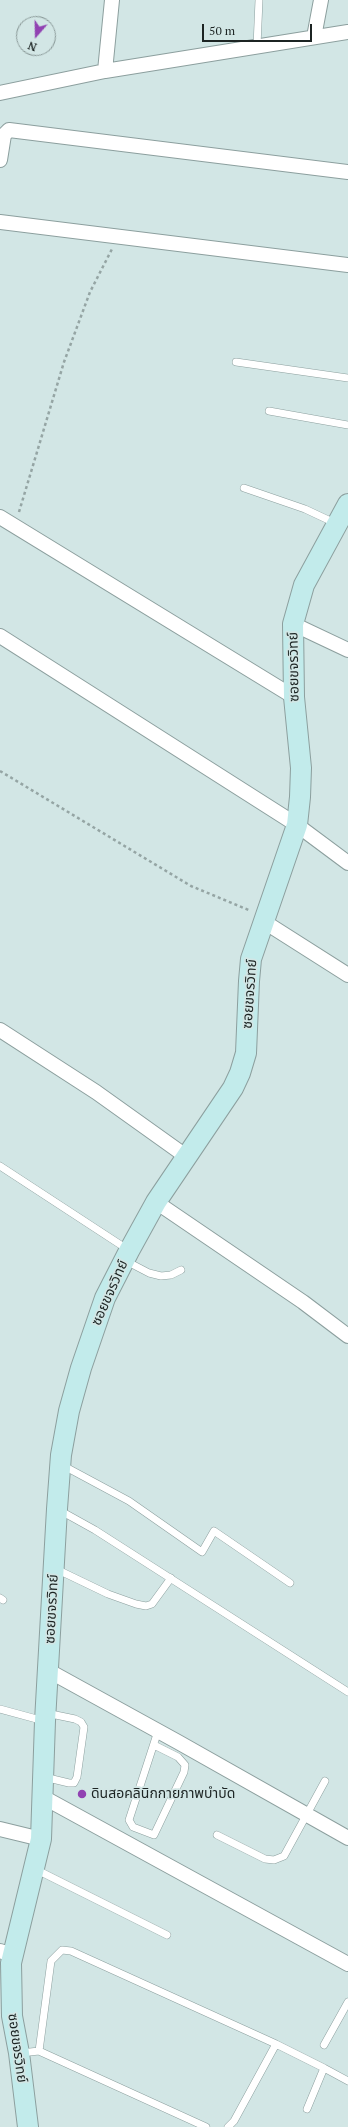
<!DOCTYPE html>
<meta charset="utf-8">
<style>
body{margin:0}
#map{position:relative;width:348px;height:2127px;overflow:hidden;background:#d2e6e5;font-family:"PT Serif",serif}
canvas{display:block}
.north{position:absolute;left:16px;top:16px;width:40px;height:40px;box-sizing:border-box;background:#d2e6e5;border:1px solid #899897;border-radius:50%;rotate:200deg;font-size:11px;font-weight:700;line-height:16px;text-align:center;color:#1c2423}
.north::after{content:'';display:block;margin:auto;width:14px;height:18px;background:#9142b2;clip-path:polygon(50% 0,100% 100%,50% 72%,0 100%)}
.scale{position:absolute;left:202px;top:24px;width:110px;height:18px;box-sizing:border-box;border:2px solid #1c2423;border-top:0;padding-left:5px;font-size:12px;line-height:14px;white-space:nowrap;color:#1c2423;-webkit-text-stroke:3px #d2e6e5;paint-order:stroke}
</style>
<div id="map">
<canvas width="348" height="2127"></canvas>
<div class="north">N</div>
<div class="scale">50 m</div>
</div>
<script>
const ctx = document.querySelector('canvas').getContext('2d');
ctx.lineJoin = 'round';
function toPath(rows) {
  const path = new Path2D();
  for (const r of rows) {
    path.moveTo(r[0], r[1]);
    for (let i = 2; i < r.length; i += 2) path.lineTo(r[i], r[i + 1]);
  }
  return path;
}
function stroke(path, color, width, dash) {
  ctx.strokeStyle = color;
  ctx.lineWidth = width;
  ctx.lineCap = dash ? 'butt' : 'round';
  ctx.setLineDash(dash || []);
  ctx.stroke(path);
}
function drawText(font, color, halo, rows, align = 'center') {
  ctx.font = font + ' "PT Serif","Noto Sans Thai",serif';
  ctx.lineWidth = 3.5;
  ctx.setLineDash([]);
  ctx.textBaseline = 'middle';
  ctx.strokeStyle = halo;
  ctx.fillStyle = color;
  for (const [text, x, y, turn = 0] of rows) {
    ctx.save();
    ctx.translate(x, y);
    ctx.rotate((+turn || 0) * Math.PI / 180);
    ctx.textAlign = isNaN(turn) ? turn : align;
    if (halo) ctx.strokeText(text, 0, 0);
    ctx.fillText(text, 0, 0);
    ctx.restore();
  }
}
const lane = toPath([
 [257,46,259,0],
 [236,362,348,378],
 [269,411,348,425],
 [244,488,305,509,337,524],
 [0,1166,127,1249],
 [126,1261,149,1273,161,1276,171,1275,181,1270],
 [62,1465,129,1501,202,1552,214,1531,290,1583],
 [59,1510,95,1530,348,1692],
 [56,1569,108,1594,136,1604,146,1606,152,1604,171,1578],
 [0,1598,3,1600],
 [0,1709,44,1721],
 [154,1745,178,1757,185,1765,184,1772,154,1835,133,1827,129,1820,158,1731],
 [44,1777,69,1783,74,1783,77,1777,84,1727,81,1722,75,1719,46,1713],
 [217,1835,265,1859,274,1860,284,1856,325,1781],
 [35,1869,167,1935],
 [324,2045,348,2002],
 [39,2051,51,1961,62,1950,71,1951,276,2044,324,2068,307,2109],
 [21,2053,39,2051,206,2127],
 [324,2068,348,2081],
 [228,2127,234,2121,276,2044]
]);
const street = toPath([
 [314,37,321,0],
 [105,71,112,0],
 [0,93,105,71,348,32],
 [0,160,4,135,9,130,348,172],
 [0,222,348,265],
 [0,517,294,697],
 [293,624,348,650],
 [0,636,297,825,348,863],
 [263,921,348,975],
 [0,1030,96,1092,187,1157],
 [156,1202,303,1302,348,1336],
 [49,1671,178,1742,348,1838],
 [41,1796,348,1964],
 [0,1829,41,1839],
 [0,1951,12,1955]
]);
const secondary = toPath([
 [28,2127,19,2053,12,2016,11,1963,41,1839,45,1721,57,1509,61,1455,69,1411,81,1368,105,1298,129,1251,156,1202,233,1088,240,1073,246,1053,249,981,251,959,297,825,300,797,301,768,294,697,293,624,304,585,348,504]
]);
stroke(lane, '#8c9f9e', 8);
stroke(street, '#8c9f9e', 16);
stroke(secondary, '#8c9f9e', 22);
stroke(toPath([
 [19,512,64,362,90,292,112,249],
 [0,771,191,886,251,911]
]), '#95a5a4', 2.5, [3, 3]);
stroke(lane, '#fff', 7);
stroke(street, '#fff', 14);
stroke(secondary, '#c2ebeb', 20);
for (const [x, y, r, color] of [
 [82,1794,5,"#9142b2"]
]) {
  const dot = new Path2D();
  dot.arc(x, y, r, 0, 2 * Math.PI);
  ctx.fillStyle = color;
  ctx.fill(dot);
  stroke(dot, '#d2e6e5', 1.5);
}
drawText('14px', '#1c2423', '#d2e6e5', [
 ["ซอยขจรวิทย์",294,667,-91],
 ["ซอยขจรวิทย์",250,994,-86],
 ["ซอยขจรวิทย์",110,1293,-66],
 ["ซอยขจรวิทย์",52,1609,-87],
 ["ซอยขจรวิทย์",17,2048,82]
]);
drawText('14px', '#1c2423', '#d2e6e5', [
 ["ดินสอคลินิกกายภาพบำบัด",91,1794]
], 'left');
</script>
